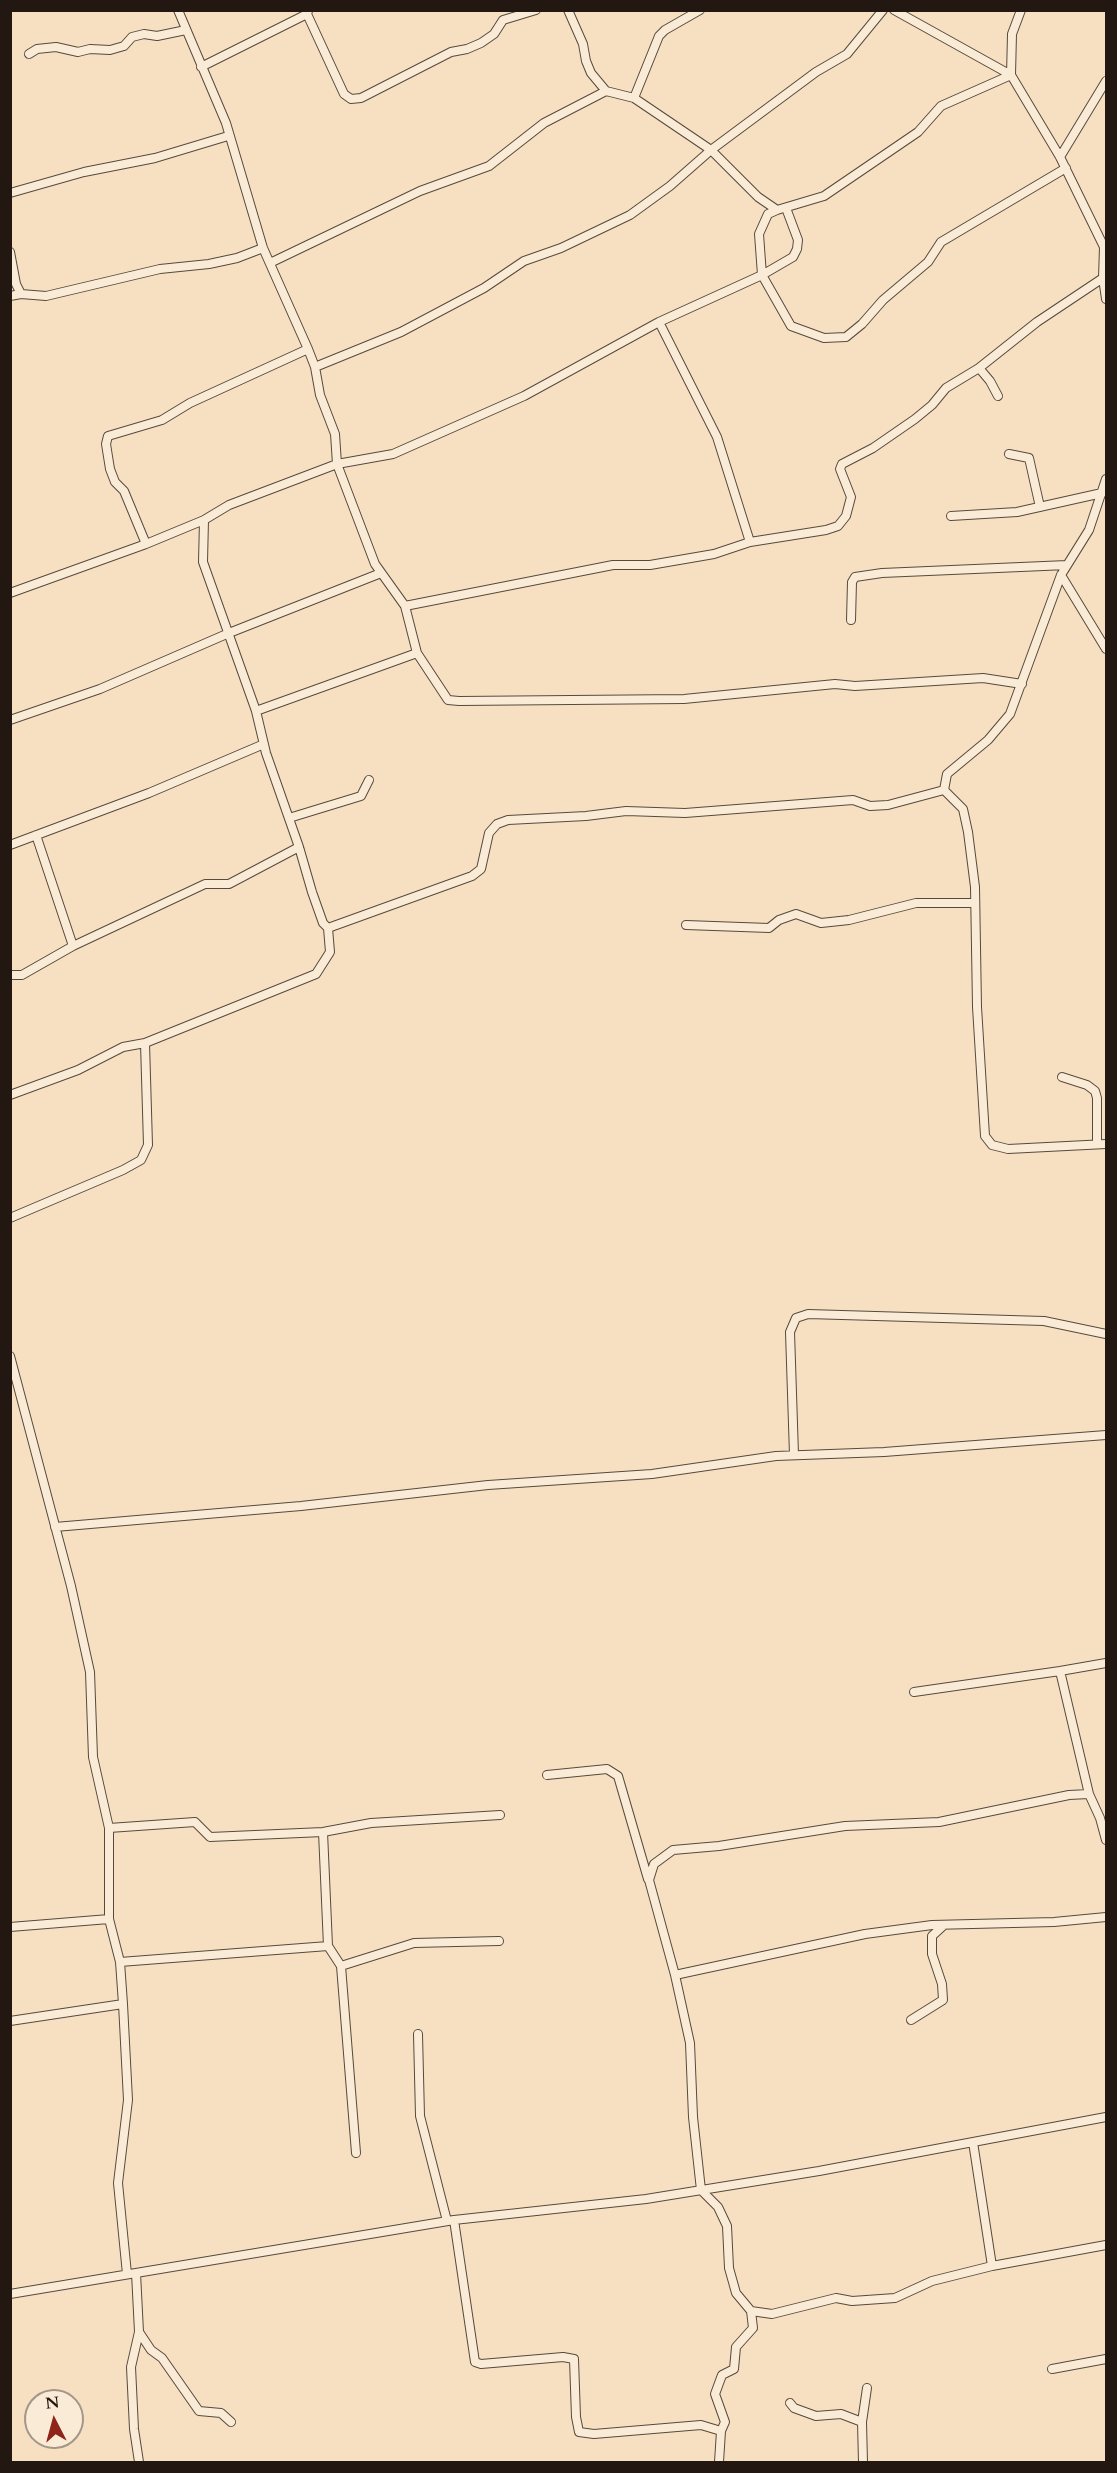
<!DOCTYPE html>
<style>
body{margin:0}
#map{position:relative;width:1117px;height:2473px;overflow:hidden;background:#f7e0c2;font-family:Cardo,serif}
canvas{display:block}
.frame{position:absolute;inset:0;border:12px solid #221811;pointer-events:none}
.north{position:absolute;left:24px;top:2389px;width:60px;height:60px;box-sizing:border-box;background:#faebd7;border:2px solid #a49788;border-radius:50%;rotate:354deg;font-size:16px;font-weight:700;line-height:24px;text-align:center;color:#221811}
.north::after{content:'';display:block;margin:auto;width:21px;height:27px;background:#8f2418;clip-path:polygon(50% 0,100% 100%,50% 72%,0 100%)}
</style>
<div id="map">
<canvas width="1117" height="2473"></canvas>
<div class="frame"></div>
<div class="north">N</div>
</div>
<script>
const ctx = document.querySelector('canvas').getContext('2d');
ctx.lineJoin = 'round';
function toPath(rows) {
  const path = new Path2D();
  for (const r of rows) {
    path.moveTo(r[0], r[1]);
    for (let i = 2; i < r.length; i += 2) path.lineTo(r[i], r[i + 1]);
  }
  return path;
}
function stroke(path, color, width, dash) {
  ctx.strokeStyle = color;
  ctx.lineWidth = width;
  ctx.lineCap = dash ? 'butt' : 'round';
  ctx.setLineDash(dash || []);
  ctx.stroke(path);
}
const minor = toPath([
 [178,10,226,123,263,248,308,349],
 [894,10,1011,75],
 [1021,10,1012,34,1011,75,1060,157,1104,247,1103,278,1106,299],
 [307,14,344,94,351,99,361,98,451,52,467,49,481,43,494,34,503,20,536,10],
 [29,54,37,49,56,47,78,52,90,49,110,50,124,46,132,37,144,34,157,36,186,30],
 [201,67,307,14,308,11],
 [606,91,634,98,711,150,758,197,777,210,824,196,918,132,941,106,1011,75],
 [634,98,659,36,665,30,700,10],
 [1060,157,1106,81],
 [10,193,84,172,155,158,228,136],
 [777,210,768,214,759,234,762,275,793,257,797,249,798,240,786,208],
 [10,252,16,284,21,294,10,296],
 [270,263,420,191,489,166,544,123,606,91,591,73,586,61,583,44,568,10],
 [21,294,46,296,160,269,209,264,237,258,263,248],
 [659,322,717,437,750,542],
 [315,367,401,332,484,288,524,261,561,248,630,215,670,186,711,150,816,72,847,54,883,10],
 [979,368,1037,322,1103,278],
 [1009,454,1029,458,1040,507],
 [951,516,1017,512,1102,493],
 [146,544,124,491,115,482,110,469,106,444,108,436,162,420,190,403,308,349,315,367,320,395,335,434,337,464,375,564,405,606,417,653,256,711],
 [1061,575,1106,649],
 [10,593,146,544,204,520,229,505,337,464,393,454,524,396,659,322,762,275,791,326,824,338,846,337,862,324,883,300,928,262,941,242,1066,168],
 [405,606,613,565,650,565,714,554,750,542,826,530,838,526,846,516,851,497,840,469,842,464,873,448,915,419,932,405,946,388,979,368,990,381,998,396],
 [851,620,852,582,855,577,882,573,1067,565],
 [417,653,448,700,459,701,684,699,835,684,855,686,983,678,1022,684],
 [10,720,100,689,229,633,381,573],
 [944,790,947,774,988,740,1010,714,1061,575,1089,530,1106,479],
 [289,818,361,796,369,780],
 [36,835,73,946],
 [10,845,149,793,264,744],
 [686,925,769,928,779,920,796,914,821,923,849,920,916,903,974,903],
 [328,928,472,876,481,869,489,833,497,824,508,820,586,816,626,811,685,813,853,800,870,806,888,805,944,790,963,809,968,832,975,887,977,1007,985,1136,992,1145,1008,1149,1106,1144],
 [10,975,22,975,73,946,205,884,229,884,299,847],
 [1062,1077,1087,1085,1095,1091,1097,1098,1097,1144],
 [10,1095,78,1070,123,1047,145,1043,316,974,330,952,328,928,323,923,312,892,299,847,266,753,256,711,203,562,204,520],
 [10,1218,123,1170,141,1160,148,1145,145,1043],
 [10,1356,71,1586,90,1672,93,1757,109,1828,109,1919,120,1962,123,2004,128,2100,118,2183,127,2274],
 [794,1455,790,1332,796,1318,808,1314,1044,1321,1106,1334],
 [55,1527,301,1506,488,1485,652,1474,776,1456,884,1452,1106,1435],
 [1060,1671,1106,1663],
 [914,1692,1060,1671,1089,1794],
 [547,1775,607,1769,618,1776,648,1879],
 [109,1828,195,1822,210,1837,323,1832,371,1823,500,1815],
 [323,1832,328,1946,341,1966,414,1943,499,1941],
 [1106,1840,1100,1818,1089,1794,1069,1795,939,1822,845,1826,719,1846,673,1850,654,1864,649,1880,675,1975,690,2043,693,2117,701,2190,718,2207,727,2226,729,2268,736,2293,751,2311,772,2314,836,2298,852,2301,895,2298,932,2281,992,2266,1106,2245],
 [10,1927,109,1919],
 [120,1962,328,1946],
 [341,1966,356,2153],
 [675,1975,865,1934,932,1925,1054,1922,1106,1917],
 [911,2020,943,2000,942,1984,932,1954,932,1936,944,1925],
 [10,2021,123,2004],
 [418,2034,420,2116,447,2221],
 [973,2142,992,2266],
 [454,2220,475,2362,481,2364,563,2357,574,2359,576,2417,579,2432,594,2434,701,2425,721,2431,719,2462],
 [136,2273,139,2332,131,2367,134,2429,139,2462],
 [10,2294,454,2220,646,2199,819,2171,1106,2117],
 [139,2332,151,2350,162,2358,199,2411,221,2413,231,2422],
 [1052,2369,1106,2359],
 [790,2403,794,2408,816,2416,841,2414,862,2422],
 [721,2431,725,2422,715,2394,722,2375,734,2369,736,2347,753,2328,751,2311],
 [863,2462,862,2422,867,2388]
]);
stroke(minor, '#574a3d', 10);
stroke(minor, '#faebd7', 8);
</script>
